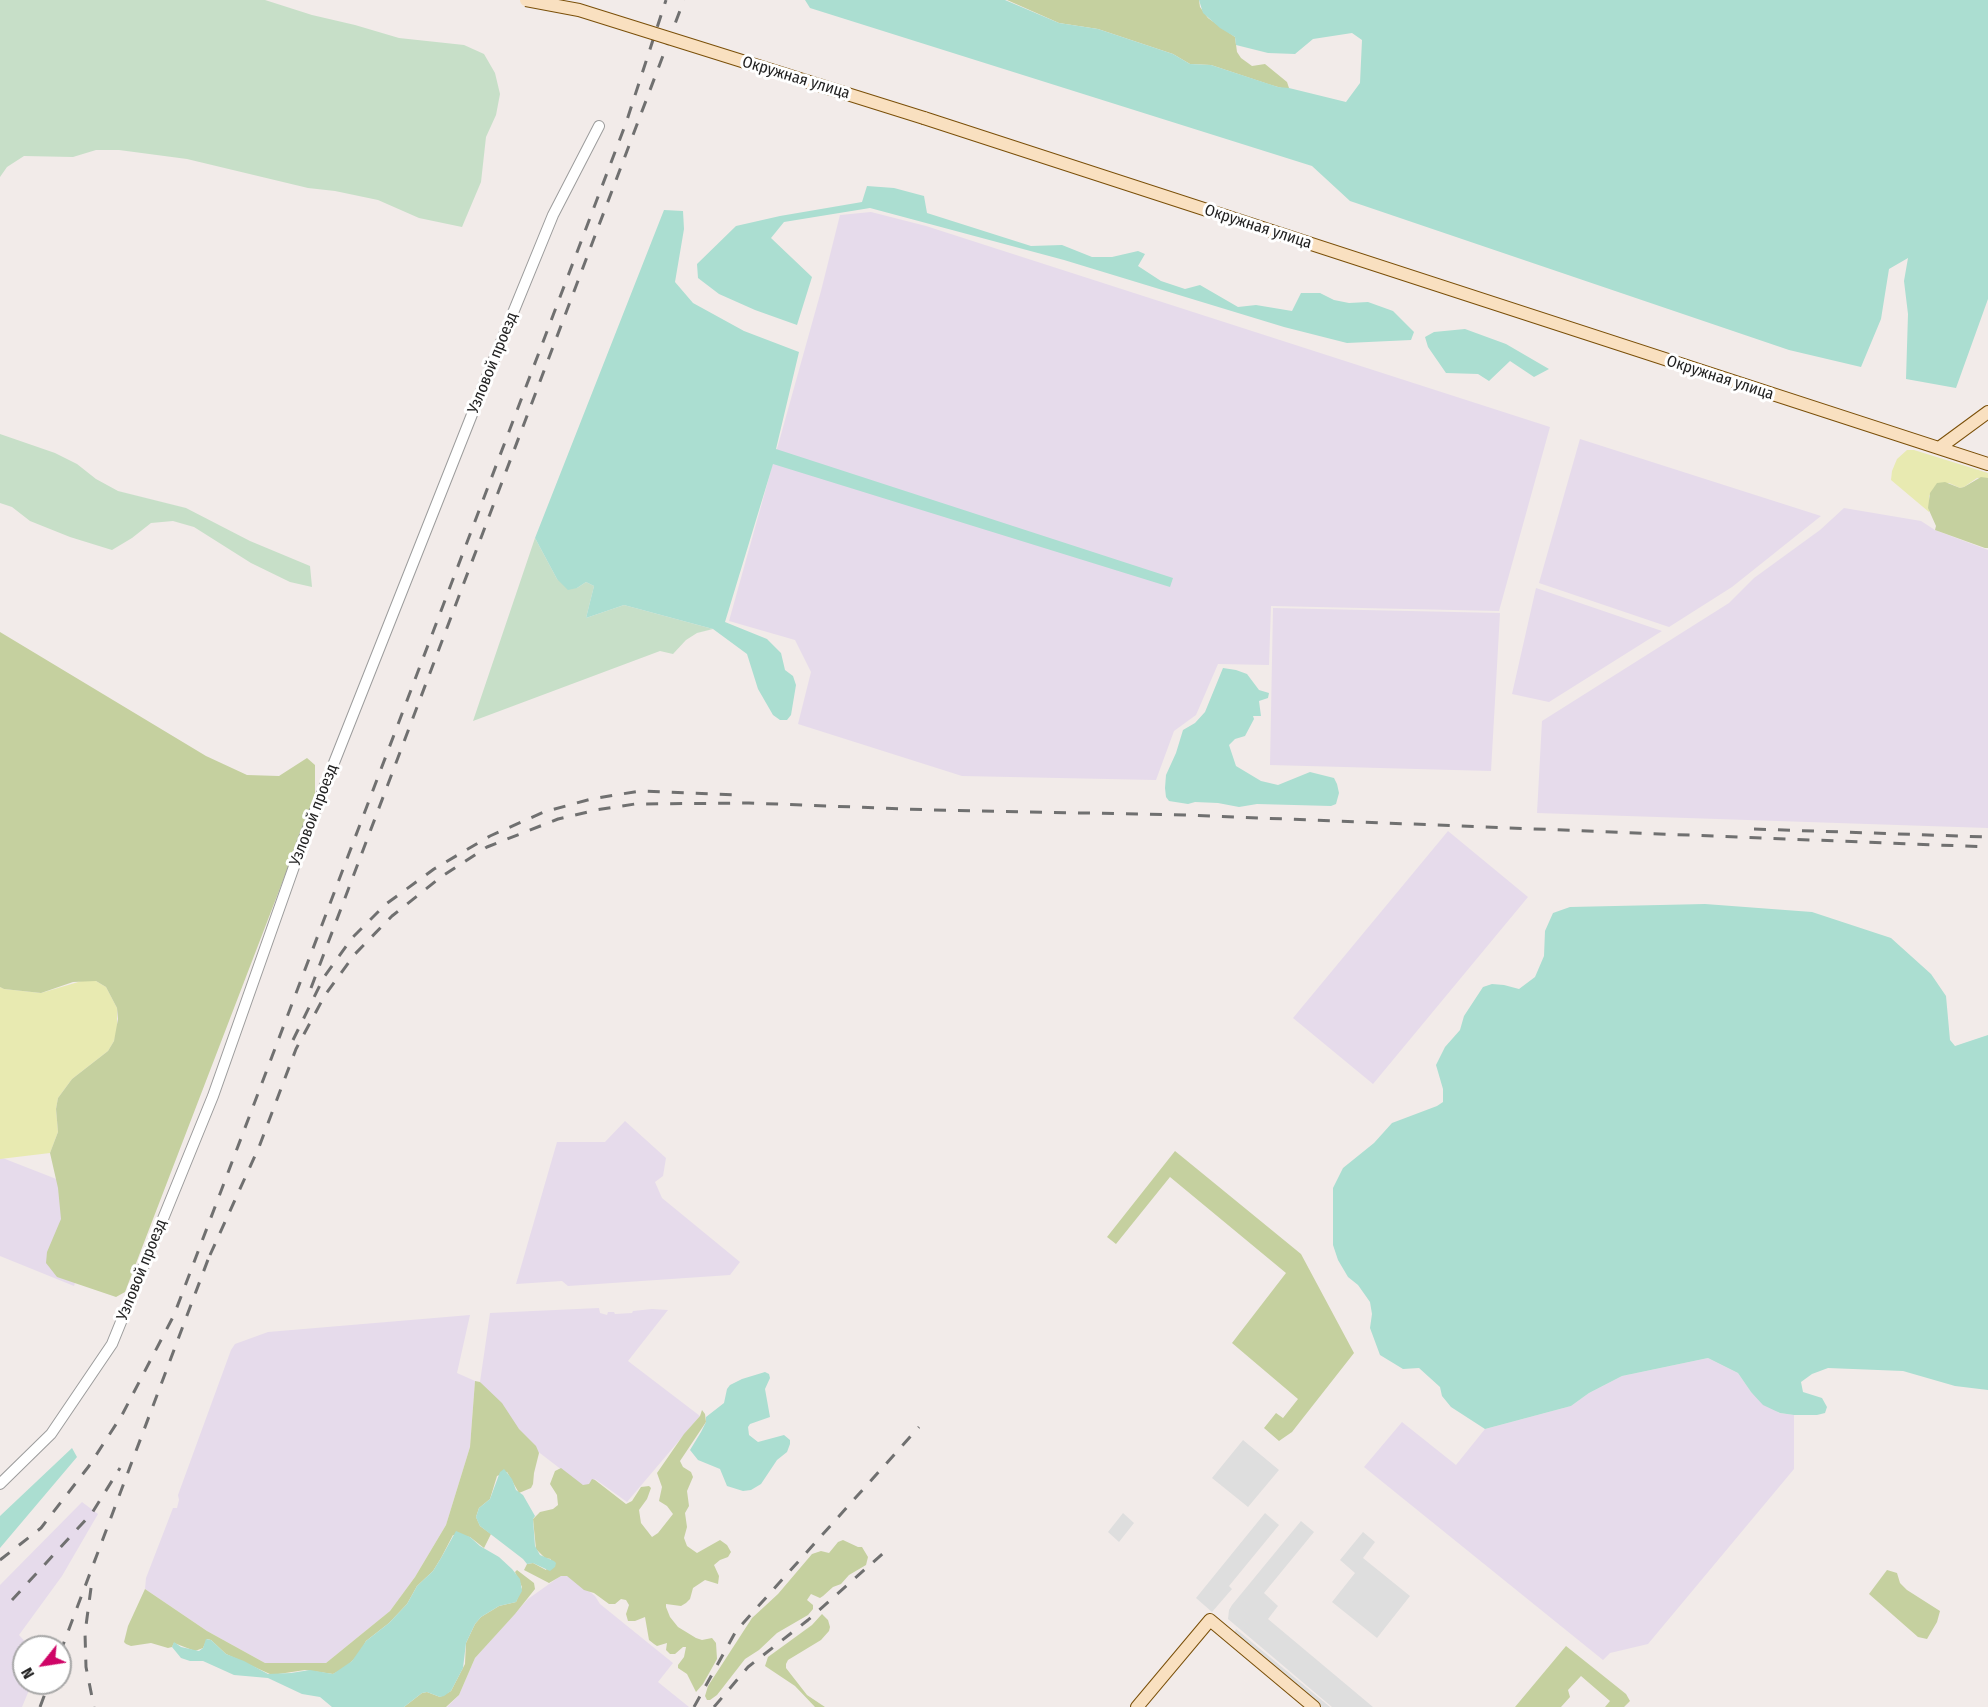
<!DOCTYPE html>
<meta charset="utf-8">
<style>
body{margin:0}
#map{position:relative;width:1988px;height:1707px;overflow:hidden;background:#f2ebe9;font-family:"Fira Sans Condensed",sans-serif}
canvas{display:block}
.north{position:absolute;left:12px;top:1635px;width:60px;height:60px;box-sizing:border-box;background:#fff;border:2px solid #a7a7a7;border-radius:50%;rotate:240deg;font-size:16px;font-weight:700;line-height:24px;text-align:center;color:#222}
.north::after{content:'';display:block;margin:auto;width:21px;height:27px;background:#cf0567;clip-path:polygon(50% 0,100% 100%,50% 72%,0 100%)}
</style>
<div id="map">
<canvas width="1988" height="1707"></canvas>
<div class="north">N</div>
</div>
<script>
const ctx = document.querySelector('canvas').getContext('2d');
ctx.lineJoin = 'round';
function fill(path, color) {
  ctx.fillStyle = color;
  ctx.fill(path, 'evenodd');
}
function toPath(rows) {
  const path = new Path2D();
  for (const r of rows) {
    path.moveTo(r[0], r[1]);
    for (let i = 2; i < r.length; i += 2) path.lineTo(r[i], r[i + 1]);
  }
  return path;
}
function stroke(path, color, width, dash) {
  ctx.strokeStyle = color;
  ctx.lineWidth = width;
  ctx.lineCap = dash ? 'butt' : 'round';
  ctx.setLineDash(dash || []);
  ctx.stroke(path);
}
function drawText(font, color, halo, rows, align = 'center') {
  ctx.font = font + ' "Fira Sans Condensed",sans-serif';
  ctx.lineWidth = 6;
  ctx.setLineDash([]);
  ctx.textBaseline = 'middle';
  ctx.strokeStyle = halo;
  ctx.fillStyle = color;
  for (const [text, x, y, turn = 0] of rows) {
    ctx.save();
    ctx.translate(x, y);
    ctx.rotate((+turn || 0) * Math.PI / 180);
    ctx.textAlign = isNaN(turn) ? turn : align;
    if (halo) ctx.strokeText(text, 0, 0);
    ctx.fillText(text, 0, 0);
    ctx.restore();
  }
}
fill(toPath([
 [871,212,926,226,1550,427,1499,611,1271,606,1269,665,1218,664,1196,715,1174,731,1156,780,962,776,798,724,811,672,795,640,729,621,821,291,840,215],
 [1580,439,1821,516,1732,587,1669,627,1539,583],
 [1844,508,1921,521,1935,530,1988,550,1988,828,1537,813,1542,721,1729,603,1754,578,1820,530],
 [1536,588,1662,631,1549,702,1512,694],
 [1273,608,1500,613,1491,771,1270,765],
 [1448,831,1528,897,1373,1084,1293,1018],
 [625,1121,666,1158,663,1176,655,1182,662,1198,740,1262,730,1275,568,1286,562,1281,516,1284,557,1142,605,1142],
 [0,1157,105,1198,74,1286,0,1256],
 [599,1308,600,1313,607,1315,608,1312,614,1312,615,1314,632,1313,633,1311,652,1309,668,1310,628,1361,700,1416,627,1502,595,1479,588,1490,519,1437,480,1382,490,1313],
 [470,1315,457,1373,475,1381,470,1447,446,1525,415,1577,390,1611,326,1663,265,1663,207,1631,145,1589,146,1578,173,1508,177,1508,179,1500,178,1495,231,1350,235,1344,268,1332],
 [1708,1358,1738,1373,1751,1392,1779,1413,1794,1415,1794,1469,1648,1644,1610,1653,1603,1660,1364,1467,1402,1422,1456,1465,1485,1429,1571,1406,1589,1393,1622,1376],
 [82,1502,98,1514,62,1576,19,1635,30,1647,24,1647,24,1683,32,1683,22,1707,0,1707,0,1585],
 [566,1572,595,1596,600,1604,673,1663,658,1682,689,1707,447,1707,459,1695,475,1658,528,1599]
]), '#e6dbeb');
fill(toPath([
 [1907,450,1914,450,1988,473,1988,478,1977,478,1964,487,1960,488,1949,483,1937,484,1929,496,1929,512,1891,480,1892,471,1897,459],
 [85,980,96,981,106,987,117,1008,117,1030,114,1041,108,1051,72,1079,58,1098,56,1109,58,1132,50,1153,0,1159,0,987,4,989,41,993]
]), '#e8eab1');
fill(toPath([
 [1007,0,1199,0,1200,7,1208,18,1235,37,1237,52,1241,58,1252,66,1265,64,1287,82,1289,88,1285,89,1271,85,1211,65,1190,64,1173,54,1098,29,1059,23],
 [1981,477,1988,478,1988,548,1985,548,1935,530,1936,526,1928,508,1930,493,1937,483,1945,482,1960,488,1964,487],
 [0,632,206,756,247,775,279,776,307,758,315,765,315,797,125,1292,116,1297,57,1277,46,1263,47,1252,61,1219,58,1188,50,1153,58,1132,56,1109,58,1098,72,1079,108,1051,114,1041,118,1019,117,1008,106,987,96,981,73,982,41,993,4,989,0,987],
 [1175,1151,1301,1254,1354,1353,1292,1432,1279,1441,1264,1428,1276,1413,1283,1418,1298,1399,1232,1343,1286,1273,1170,1177,1116,1244,1107,1237],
 [475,1381,480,1382,502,1403,519,1429,536,1446,539,1453,534,1473,533,1484,531,1488,519,1493,507,1472,497,1476,490,1499,479,1508,476,1517,480,1526,491,1534,484,1548,470,1537,453,1535,441,1558,433,1571,417,1586,407,1604,389,1623,366,1641,359,1654,345,1668,333,1674,305,1670,272,1675,226,1654,211,1640,207,1639,203,1648,195,1651,174,1643,172,1647,168,1648,151,1643,131,1646,126,1644,124,1642,128,1626,145,1589,207,1631,265,1663,326,1663,390,1611,415,1577,446,1525,470,1447],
 [702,1410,705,1414,706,1422,680,1461,683,1467,691,1472,693,1477,687,1491,689,1506,685,1513,687,1527,684,1538,687,1546,697,1553,720,1540,727,1545,731,1552,728,1557,720,1560,714,1565,719,1576,718,1584,705,1580,693,1588,690,1599,686,1603,681,1606,666,1604,666,1607,670,1617,678,1627,696,1638,702,1640,712,1638,716,1643,717,1659,703,1684,696,1692,687,1674,678,1668,678,1665,684,1657,686,1647,683,1647,675,1654,670,1654,666,1650,667,1643,657,1646,654,1644,649,1640,645,1617,635,1621,628,1621,626,1614,629,1605,626,1600,621,1599,615,1604,609,1604,594,1593,584,1590,567,1576,561,1576,549,1583,524,1570,527,1564,533,1563,546,1570,551,1559,545,1558,536,1549,533,1519,540,1512,553,1509,558,1505,557,1495,550,1484,555,1471,561,1468,583,1485,589,1484,592,1479,595,1480,626,1504,632,1501,641,1487,649,1486,651,1488,647,1499,639,1510,641,1523,652,1537,658,1533,673,1514,667,1506,659,1501,662,1487,657,1473,684,1434,700,1416],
 [843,1540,858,1547,862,1547,868,1557,866,1565,849,1575,841,1584,833,1587,823,1596,820,1598,811,1594,807,1600,813,1605,813,1609,808,1615,777,1633,759,1650,745,1659,717,1695,710,1700,707,1700,705,1696,708,1686,752,1618,778,1594,812,1554,821,1551,829,1553,838,1542],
 [517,1570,534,1583,535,1589,515,1614,475,1658,459,1695,446,1707,404,1707,422,1693,427,1692,440,1697,451,1691,465,1664,466,1643,475,1624,481,1617,499,1606,516,1602,522,1587,515,1572],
 [1887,1570,1897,1573,1900,1583,1907,1590,1940,1611,1937,1622,1927,1639,1918,1637,1869,1594],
 [822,1614,828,1620,830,1627,829,1631,821,1640,788,1660,786,1664,786,1668,807,1695,825,1707,815,1707,795,1686,765,1666,768,1657,812,1625],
 [1566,1646,1626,1694,1630,1701,1624,1707,1605,1707,1610,1701,1581,1676,1568,1690,1570,1697,1561,1707,1515,1707]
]), '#c5d09f');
fill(toPath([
 [0,0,265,0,312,15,355,25,399,38,464,45,484,54,495,73,500,94,496,115,486,137,481,182,462,227,419,218,378,200,335,191,308,188,187,159,119,150,96,150,73,157,24,156,7,167,0,177],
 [0,434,55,453,77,464,96,479,118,491,186,508,250,541,310,566,312,587,290,582,251,563,194,527,173,521,151,523,132,538,112,550,70,537,30,521,12,507,0,503],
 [535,538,557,579,577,588,586,582,594,586,586,618,624,605,713,629,697,633,686,640,673,654,660,651,473,721]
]), '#c7dfc8');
fill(toPath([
 [1243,1440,1279,1470,1248,1507,1212,1478],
 [1123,1513,1134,1523,1119,1542,1108,1532],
 [1265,1513,1279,1525,1229,1586,1232,1589,1212,1612,1196,1598],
 [1301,1521,1314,1532,1264,1593,1278,1606,1268,1619,1373,1707,1332,1707,1228,1619,1229,1610,1232,1605],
 [1363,1532,1375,1542,1363,1558,1410,1596,1377,1638,1332,1602,1355,1573,1340,1560],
 [1236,1629,1330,1707,1322,1707,1234,1633]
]), '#dedede');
fill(toPath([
 [805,0,1005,0,1059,23,1098,29,1173,54,1190,64,1211,65,1278,87,1289,88,1346,102,1360,83,1362,40,1352,33,1313,39,1295,54,1268,53,1236,45,1235,37,1220,28,1203,13,1199,0,1988,0,1988,299,1956,388,1906,379,1908,314,1904,281,1908,258,1889,269,1881,319,1861,367,1789,350,1350,201,1312,166,810,8],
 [867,186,894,188,924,196,927,213,1031,246,1062,245,1092,257,1112,257,1138,251,1145,254,1138,266,1161,281,1185,289,1200,285,1238,307,1256,305,1292,311,1301,293,1320,293,1334,300,1349,303,1368,302,1393,311,1414,332,1411,340,1347,343,1284,327,1064,260,870,208,784,222,771,238,812,277,797,325,755,310,719,294,698,278,697,264,736,226,780,216,862,202],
 [664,210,683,211,684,229,675,282,693,303,744,331,799,352,776,449,1173,578,1170,587,773,464,725,622,767,639,781,653,785,670,793,676,796,685,791,715,787,720,780,720,773,715,758,689,747,654,713,629,624,605,586,618,594,586,586,582,577,588,568,590,557,579,535,538],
 [1465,329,1506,344,1549,369,1534,377,1510,361,1489,381,1478,374,1446,373,1428,347,1425,337,1434,332],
 [1223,668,1236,670,1247,674,1259,690,1269,693,1268,698,1259,701,1261,716,1253,716,1254,719,1245,736,1235,739,1229,745,1236,766,1261,781,1278,785,1310,772,1334,778,1337,784,1339,793,1336,804,1331,806,1257,804,1239,807,1218,803,1195,802,1188,804,1169,801,1166,797,1165,788,1166,775,1176,753,1183,730,1195,723,1205,712],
 [1705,904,1812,912,1891,938,1931,974,1946,996,1950,1040,1955,1046,1988,1035,1988,1390,1955,1386,1903,1371,1828,1368,1812,1374,1801,1382,1803,1392,1822,1398,1827,1407,1825,1413,1817,1415,1794,1415,1780,1413,1763,1405,1751,1392,1738,1373,1708,1358,1622,1376,1589,1393,1571,1406,1485,1429,1451,1407,1442,1396,1440,1387,1419,1368,1403,1369,1380,1355,1370,1328,1372,1314,1370,1302,1358,1285,1348,1277,1338,1260,1333,1245,1333,1188,1343,1168,1374,1143,1392,1123,1437,1106,1443,1102,1443,1089,1436,1065,1445,1047,1460,1030,1464,1016,1483,987,1492,984,1504,985,1519,989,1535,977,1544,956,1545,931,1553,913,1570,907],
 [765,1372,769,1374,770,1378,765,1389,770,1417,750,1424,748,1427,749,1435,758,1442,784,1435,790,1440,790,1444,787,1452,777,1460,761,1484,751,1490,743,1491,727,1486,720,1469,698,1460,690,1450,701,1432,706,1422,706,1417,724,1403,727,1389,730,1385,742,1379],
 [72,1448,77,1457,0,1548,0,1516],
 [504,1469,512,1479,516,1490,523,1495,535,1516,533,1519,535,1546,540,1555,554,1561,556,1563,555,1567,550,1571,533,1563,527,1564,523,1559,480,1526,478,1522,476,1517,479,1508,490,1499,500,1472],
 [456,1531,470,1537,480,1546,499,1557,512,1569,520,1579,522,1591,516,1602,499,1606,481,1617,475,1624,466,1643,463,1668,451,1691,444,1696,440,1697,427,1692,422,1693,404,1707,332,1707,320,1697,302,1694,268,1678,234,1675,203,1661,190,1661,181,1658,172,1647,174,1642,181,1647,199,1651,203,1648,206,1639,211,1640,226,1654,244,1661,268,1674,291,1673,310,1670,333,1674,352,1661,366,1641,389,1623,407,1604,417,1586,433,1571,441,1558]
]), '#abded1');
const tertiary = toPath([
 [0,1484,51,1434,112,1344,213,1096,303,841,490,369,553,215,599,126]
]);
const secondary = toPath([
 [924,118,1988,464],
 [1939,448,1988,412],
 [1137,1707,1210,1620,1314,1707]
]);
stroke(tertiary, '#9c9c9c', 12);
stroke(secondary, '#7a4f08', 14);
stroke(tertiary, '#fff', 10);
stroke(secondary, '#f9e0c0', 12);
stroke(toPath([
 [1754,829,1988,837],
 [311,988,684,0],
 [293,1040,324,977,352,938,386,904,434,869,490,836,544,812,591,799,640,791,738,795],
 [210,1255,259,1147,296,1049,325,995,355,954,392,916,441,877,487,847,558,819,596,810,635,804,749,803,932,810,1185,815,1988,847],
 [0,1560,41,1528,89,1466,122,1415,174,1315,626,123,666,0],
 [91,1588,85,1633,86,1667,94,1707],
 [12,1600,92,1513,120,1468],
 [60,1653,212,1249],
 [40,1707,49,1683],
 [694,1707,736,1631,919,1427],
 [714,1707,748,1667,808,1620,889,1548]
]), '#707070', 3, [12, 12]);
const secondaryBridge = toPath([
 [526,0,579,10,924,118]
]);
stroke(secondaryBridge, '#7a4f08', 14, []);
stroke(secondaryBridge, '#f9e0c0', 12);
drawText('16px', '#222', '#fff', [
 ["Окружная улица",796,78,17],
 ["Окружная улица",1258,227,18],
 ["Узловой проезд",493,363,-68],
 ["Окружная улица",1720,378,18],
 ["Узловой проезд",314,815,-69],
 ["Узловой проезд",142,1270,-68]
]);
</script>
